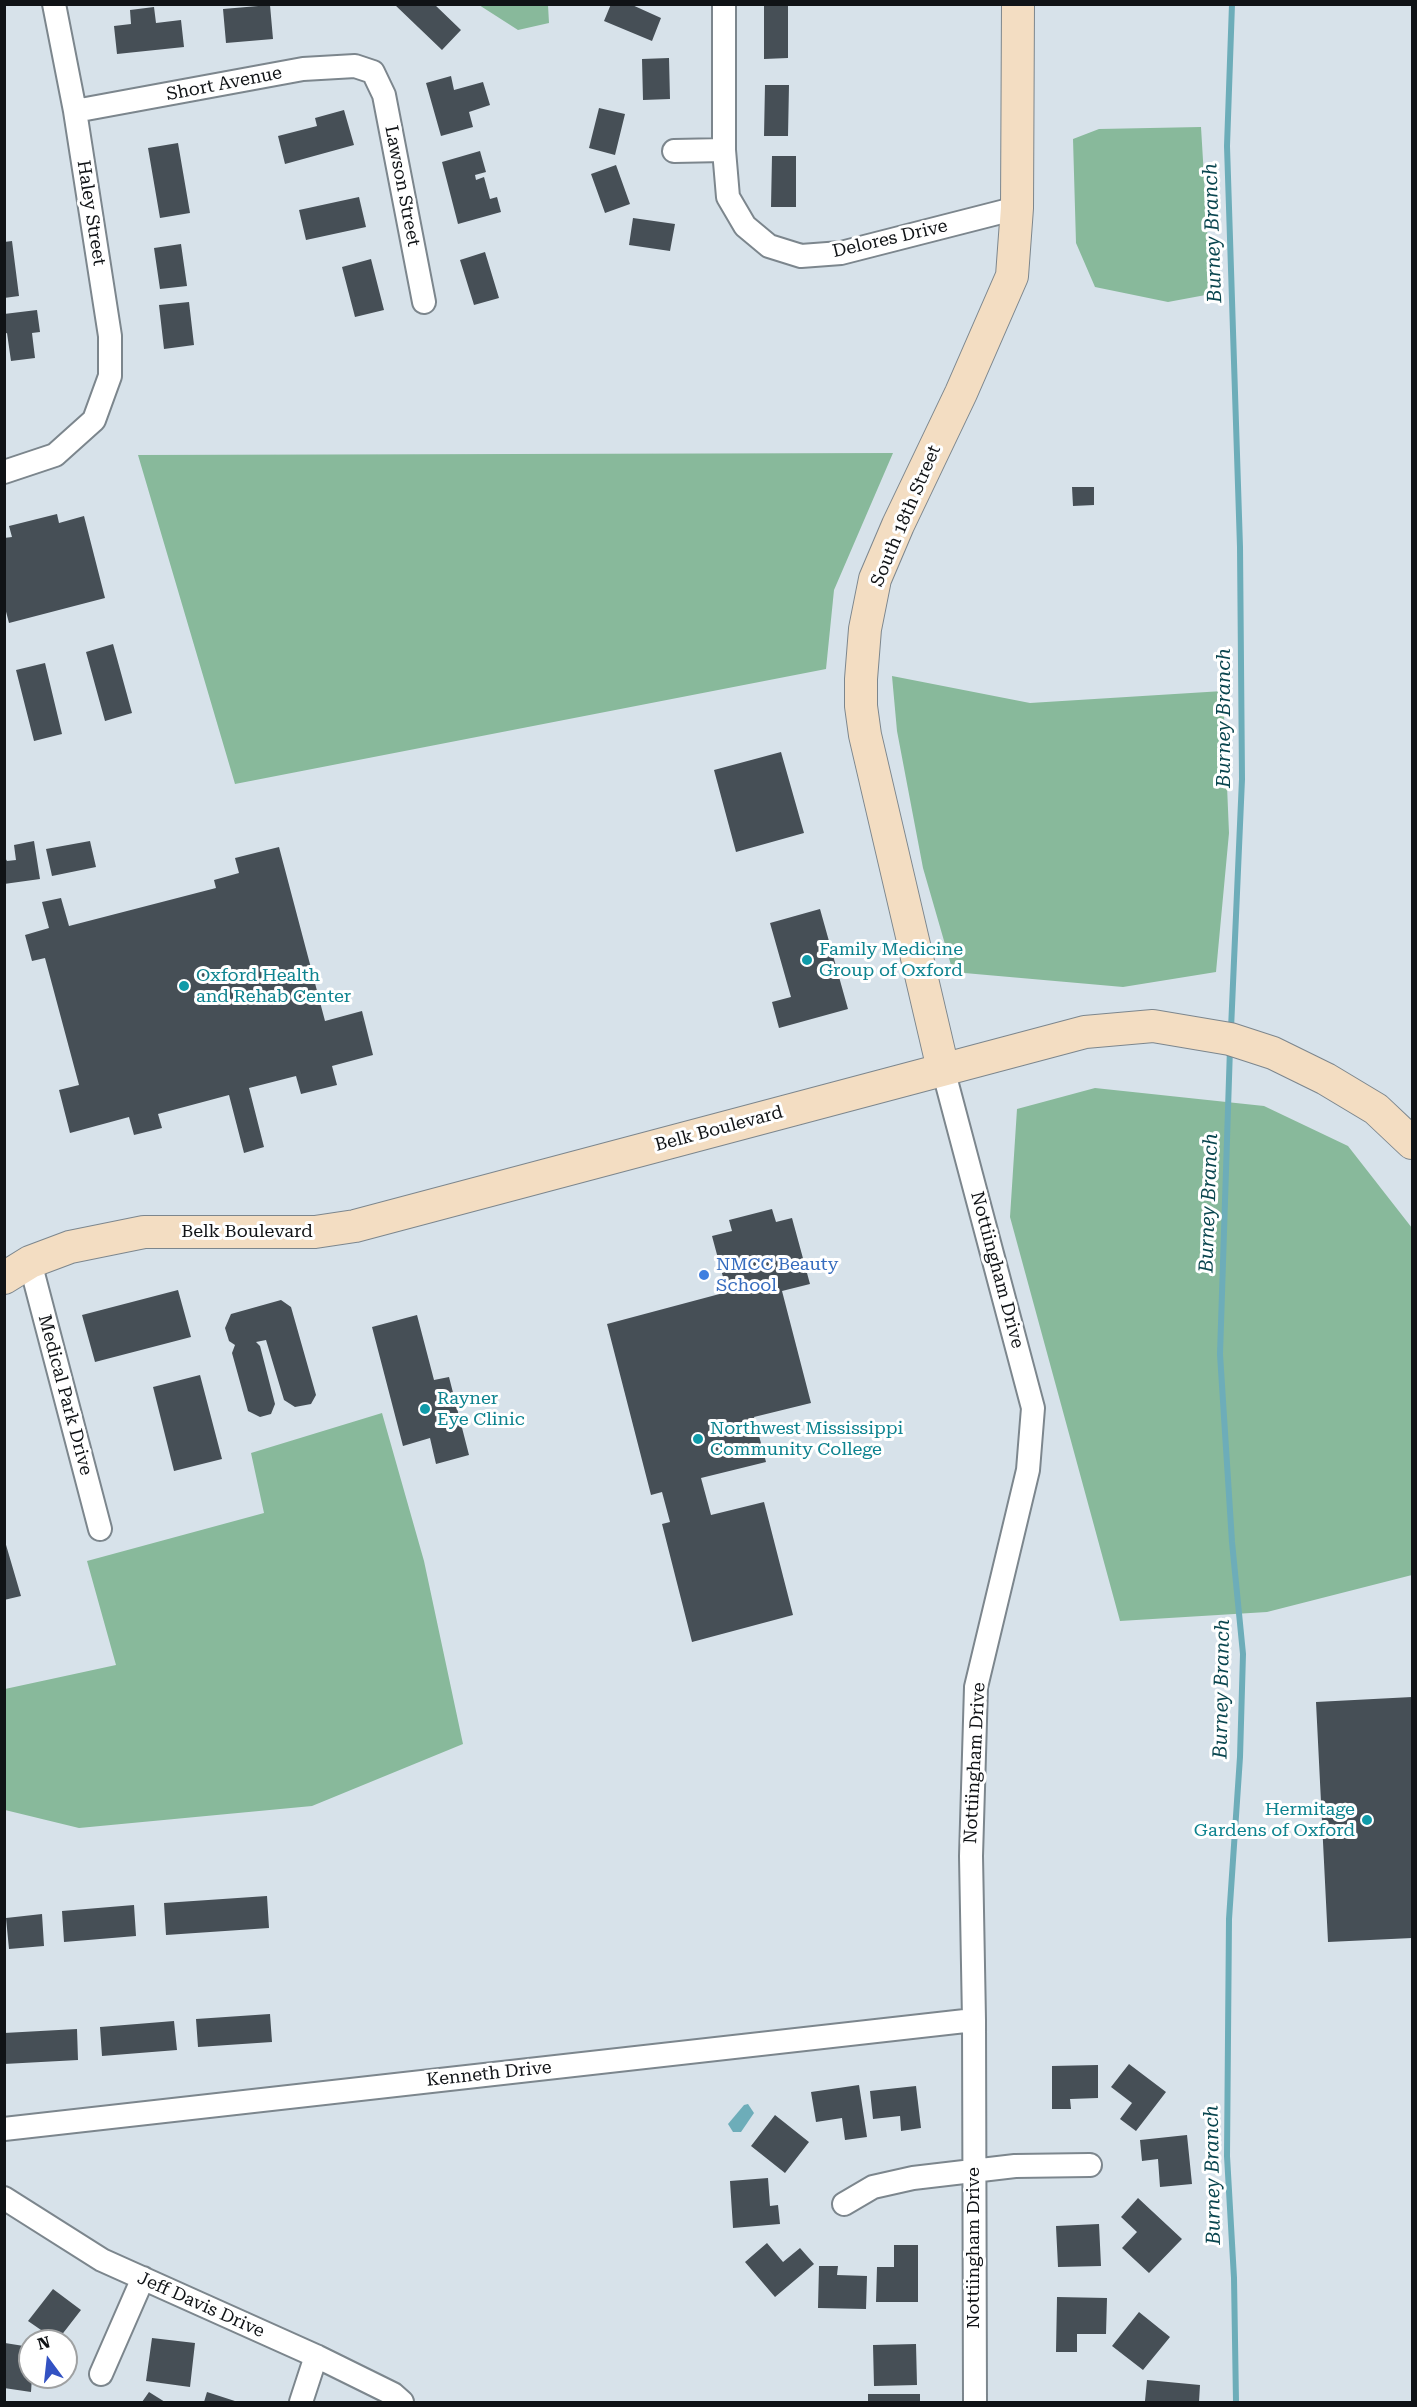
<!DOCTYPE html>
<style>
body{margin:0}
#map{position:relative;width:1417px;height:2407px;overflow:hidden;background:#d7e2ea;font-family:"Roboto Serif",serif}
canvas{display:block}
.frame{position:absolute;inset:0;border:6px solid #101316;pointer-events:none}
.north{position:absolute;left:18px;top:2329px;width:60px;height:60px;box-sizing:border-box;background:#fff;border:2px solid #9fa1a2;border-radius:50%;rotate:345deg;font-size:16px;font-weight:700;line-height:24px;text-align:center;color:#101316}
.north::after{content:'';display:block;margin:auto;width:21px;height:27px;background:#3352c3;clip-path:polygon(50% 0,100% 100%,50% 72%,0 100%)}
</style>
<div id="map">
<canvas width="1417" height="2407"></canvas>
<div class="frame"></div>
<div class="north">N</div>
</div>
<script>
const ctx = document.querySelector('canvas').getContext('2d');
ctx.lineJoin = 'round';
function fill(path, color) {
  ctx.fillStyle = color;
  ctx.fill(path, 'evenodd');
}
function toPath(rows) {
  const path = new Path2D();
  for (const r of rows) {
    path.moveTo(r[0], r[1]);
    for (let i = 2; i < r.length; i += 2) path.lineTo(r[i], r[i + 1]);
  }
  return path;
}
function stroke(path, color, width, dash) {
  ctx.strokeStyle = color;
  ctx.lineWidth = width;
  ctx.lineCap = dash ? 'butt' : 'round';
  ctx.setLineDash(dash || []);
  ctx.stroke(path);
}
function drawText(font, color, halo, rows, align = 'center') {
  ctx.font = font + ' "Roboto Serif",serif';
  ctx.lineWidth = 6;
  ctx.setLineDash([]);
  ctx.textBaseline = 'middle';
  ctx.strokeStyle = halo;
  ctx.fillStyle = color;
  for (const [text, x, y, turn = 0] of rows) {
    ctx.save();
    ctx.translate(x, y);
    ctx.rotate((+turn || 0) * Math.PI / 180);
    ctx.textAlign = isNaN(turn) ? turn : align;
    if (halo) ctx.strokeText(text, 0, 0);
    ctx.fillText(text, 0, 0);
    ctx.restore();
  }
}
fill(toPath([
 [479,5,548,5,549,23,518,30],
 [1201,127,1211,294,1168,302,1095,287,1076,243,1073,139,1099,129],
 [893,453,834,590,826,669,235,784,138,455],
 [892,676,1030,703,1223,691,1229,833,1216,972,1123,987,953,972,923,868,897,731],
 [1095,1088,1264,1106,1348,1146,1412,1228,1412,1575,1267,1612,1120,1621,1010,1217,1017,1109],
 [382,1413,424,1561,463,1744,312,1806,79,1828,5,1810,5,1689,116,1665,87,1561,264,1513,251,1453]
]), '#88b99b');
fill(toPath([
 [748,2104,754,2113,741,2132,733,2132,728,2124,744,2105]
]), '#6dadb9');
stroke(toPath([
 [1231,1029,1242,779,1240,547,1227,146,1232,4],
 [1230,1048,1220,1354,1232,1542,1243,1654,1240,1757,1229,1919,1227,2156,1234,2278,1236,2402]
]), '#6dadb9', 6);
fill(toPath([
 [394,4,434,4,461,30,442,50],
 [611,4,630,4,661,18,652,41,604,21],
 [764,4,788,4,788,58,764,59],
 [270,5,273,39,226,43,223,9],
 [154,7,156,23,181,20,184,47,117,54,114,26,131,24,130,10],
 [669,58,670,99,643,100,642,59],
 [451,76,454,90,483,82,490,105,469,112,473,127,441,136,426,83],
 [765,85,789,85,788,136,764,136],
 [599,108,625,114,615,155,589,148],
 [344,110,354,145,285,164,278,136,317,126,315,118],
 [178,143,190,213,160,218,148,148],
 [480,151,486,172,475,175,476,180,484,177,490,199,497,197,501,212,458,224,442,162],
 [772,156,796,156,796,207,771,207],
 [616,165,630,204,605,213,591,174],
 [359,197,366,227,306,240,299,210],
 [633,218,675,224,670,251,629,245],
 [12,241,19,296,4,298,4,242],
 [181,244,187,286,160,289,154,248],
 [485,252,499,298,474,305,460,260],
 [371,259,384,310,355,317,342,267],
 [189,302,194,345,164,349,159,305],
 [37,310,40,332,32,333,35,358,11,361,7,333,4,334,4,314],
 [1072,487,1094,487,1094,505,1073,506],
 [57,514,59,523,84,516,105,598,9,623,4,604,4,538,12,537,9,526],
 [113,644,132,713,105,721,86,652],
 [45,663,62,734,34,741,16,670],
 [781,752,804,833,736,852,714,770],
 [34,841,40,879,4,884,4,856,7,861,16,860,14,845],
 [90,841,96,867,52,876,46,849],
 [279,847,325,1021,362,1011,373,1055,332,1066,337,1085,301,1094,296,1076,249,1088,264,1147,244,1153,229,1095,158,1114,162,1128,134,1135,129,1117,70,1133,59,1090,79,1085,45,958,32,961,25,935,49,928,42,902,61,898,69,926,216,888,214,880,239,873,235,858],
 [820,909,848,1009,779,1028,772,1002,791,997,770,923],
 [772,1209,776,1222,792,1218,810,1284,782,1291,811,1403,754,1417,766,1462,701,1478,711,1515,764,1502,793,1615,692,1642,662,1524,670,1522,662,1492,651,1495,607,1324,727,1292,712,1236,732,1231,729,1220],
 [178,1290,191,1337,95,1362,82,1315],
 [281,1300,291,1307,316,1395,311,1404,295,1407,284,1400,266,1340,256,1342,260,1346,275,1404,271,1414,260,1417,248,1411,232,1353,235,1345,229,1341,225,1328,231,1314],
 [417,1315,434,1380,449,1377,469,1455,436,1464,430,1438,403,1446,372,1327],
 [200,1375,222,1459,174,1471,153,1387],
 [4,1538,21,1596,4,1600],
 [1412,1697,1412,1938,1328,1942,1316,1702],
 [267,1896,269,1928,166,1935,164,1903],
 [134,1905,136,1936,64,1942,62,1911],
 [42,1914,44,1946,9,1949,6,1918],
 [270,2014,272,2042,198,2047,196,2019],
 [174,2021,177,2050,102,2056,100,2027],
 [77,2029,78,2060,4,2064,4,2033],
 [1129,2064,1166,2092,1136,2131,1120,2119,1132,2103,1111,2087],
 [1098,2065,1098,2098,1070,2099,1071,2109,1052,2109,1052,2066],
 [859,2085,867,2137,845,2140,842,2118,816,2122,811,2092],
 [916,2086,921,2128,901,2131,900,2116,873,2119,870,2091],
 [775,2115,809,2142,785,2173,751,2146],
 [1187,2135,1192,2184,1160,2187,1158,2159,1142,2161,1140,2140],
 [768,2178,770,2206,778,2205,780,2224,733,2228,730,2181],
 [1138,2198,1182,2239,1149,2273,1122,2248,1137,2232,1121,2217],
 [1099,2224,1101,2266,1058,2267,1056,2226],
 [767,2243,783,2262,800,2248,814,2264,775,2297,745,2262],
 [894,2245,918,2245,918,2302,876,2302,877,2267,894,2267],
 [819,2266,838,2266,837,2275,867,2276,866,2309,818,2308],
 [53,2289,81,2310,57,2341,28,2321],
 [1057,2297,1107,2298,1106,2334,1077,2334,1077,2352,1056,2352],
 [1139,2312,1170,2337,1143,2370,1112,2346],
 [152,2338,195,2343,190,2387,146,2381],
 [5,2343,30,2347,30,2377,32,2377,31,2392,4,2388],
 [916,2344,917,2385,874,2386,873,2345],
 [1147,2380,1200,2385,1199,2402,1145,2401],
 [149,2392,165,2402,142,2402],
 [207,2392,238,2402,204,2402],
 [868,2394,920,2394,920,2402,868,2402]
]), '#464f56');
const street = toPath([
 [724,4,724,150,728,197,745,226,769,246,801,256,841,253,1017,208],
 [75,111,303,69,355,66,373,72,384,95,424,302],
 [674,151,724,150],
 [4,472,55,455,94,420,110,376,110,336,75,111,54,4],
 [943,1069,1033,1408,1028,1470,976,1687,971,1856,974,2020,975,2402],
 [30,1262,100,1529],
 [4,2129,974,2020],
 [4,2198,102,2260,316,2356,393,2394,402,2402],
 [844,2204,873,2187,913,2178,1015,2166,1090,2165],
 [101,2374,143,2278],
 [301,2402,316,2356]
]);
const secondary = toPath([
 [943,1069,865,735,861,706,861,679,865,629,875,579,898,525,961,393,1012,276,1017,208,1018,4],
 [4,1278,30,1262,70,1247,144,1232,315,1232,355,1226,1085,1032,1153,1026,1230,1039,1273,1053,1326,1079,1376,1109,1412,1143]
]);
stroke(street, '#7c868d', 26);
stroke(secondary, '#7c868d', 34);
stroke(street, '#fff', 22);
stroke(secondary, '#f3ddc2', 32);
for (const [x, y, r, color] of [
 [807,960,6,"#0f9aa8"],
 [184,986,6,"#0f9aa8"],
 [704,1275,6,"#3f7fe0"],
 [425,1409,6,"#0f9aa8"],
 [698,1439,6,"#0f9aa8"],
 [1367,1820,6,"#0f9aa8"]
]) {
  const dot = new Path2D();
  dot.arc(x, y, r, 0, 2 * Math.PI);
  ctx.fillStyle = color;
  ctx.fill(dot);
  stroke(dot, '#fff', 2);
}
drawText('18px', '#101316', '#fff', [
 ["Short Avenue",224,84,-11],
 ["Lawson Street",402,186,79],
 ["Haley Street",91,213,81],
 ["Delores Drive",890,239,-13],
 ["South 18th Street",906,516,-67],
 ["Belk Boulevard",719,1129,-15],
 ["Belk Boulevard",247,1232],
 ["Nottiingham Drive",997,1270,75],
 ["Medical Park Drive",65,1395,75],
 ["Nottiingham Drive",975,1763,-87],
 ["Kenneth Drive",489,2074,-6],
 ["Nottiingham Drive",974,2248,-90],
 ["Jeff Davis Drive",201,2305,24]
]);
drawText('18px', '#0d838f', '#fff', [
 ["Family Medicine",819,950],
 ["Group of Oxford",819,971],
 ["Oxford Health",196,976],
 ["and Rehab Center",196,997],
 ["Rayner",437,1399],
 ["Eye Clinic",437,1420],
 ["Northwest Mississippi",710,1429],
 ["Community College",710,1450],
 ["Hermitage",1355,1810,"right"],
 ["Gardens of Oxford",1355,1831,"right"]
], 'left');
drawText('18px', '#366cbe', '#fff', [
 ["NMCC Beauty",716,1265],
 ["School",716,1286]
], 'left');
drawText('italic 20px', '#0a464f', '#fff', [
 ["Burney Branch",1213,233,-92],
 ["Burney Branch",1224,718,-90],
 ["Burney Branch",1209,1203,-88],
 ["Burney Branch",1222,1689,-89],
 ["Burney Branch",1213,2175,-91]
]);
</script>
